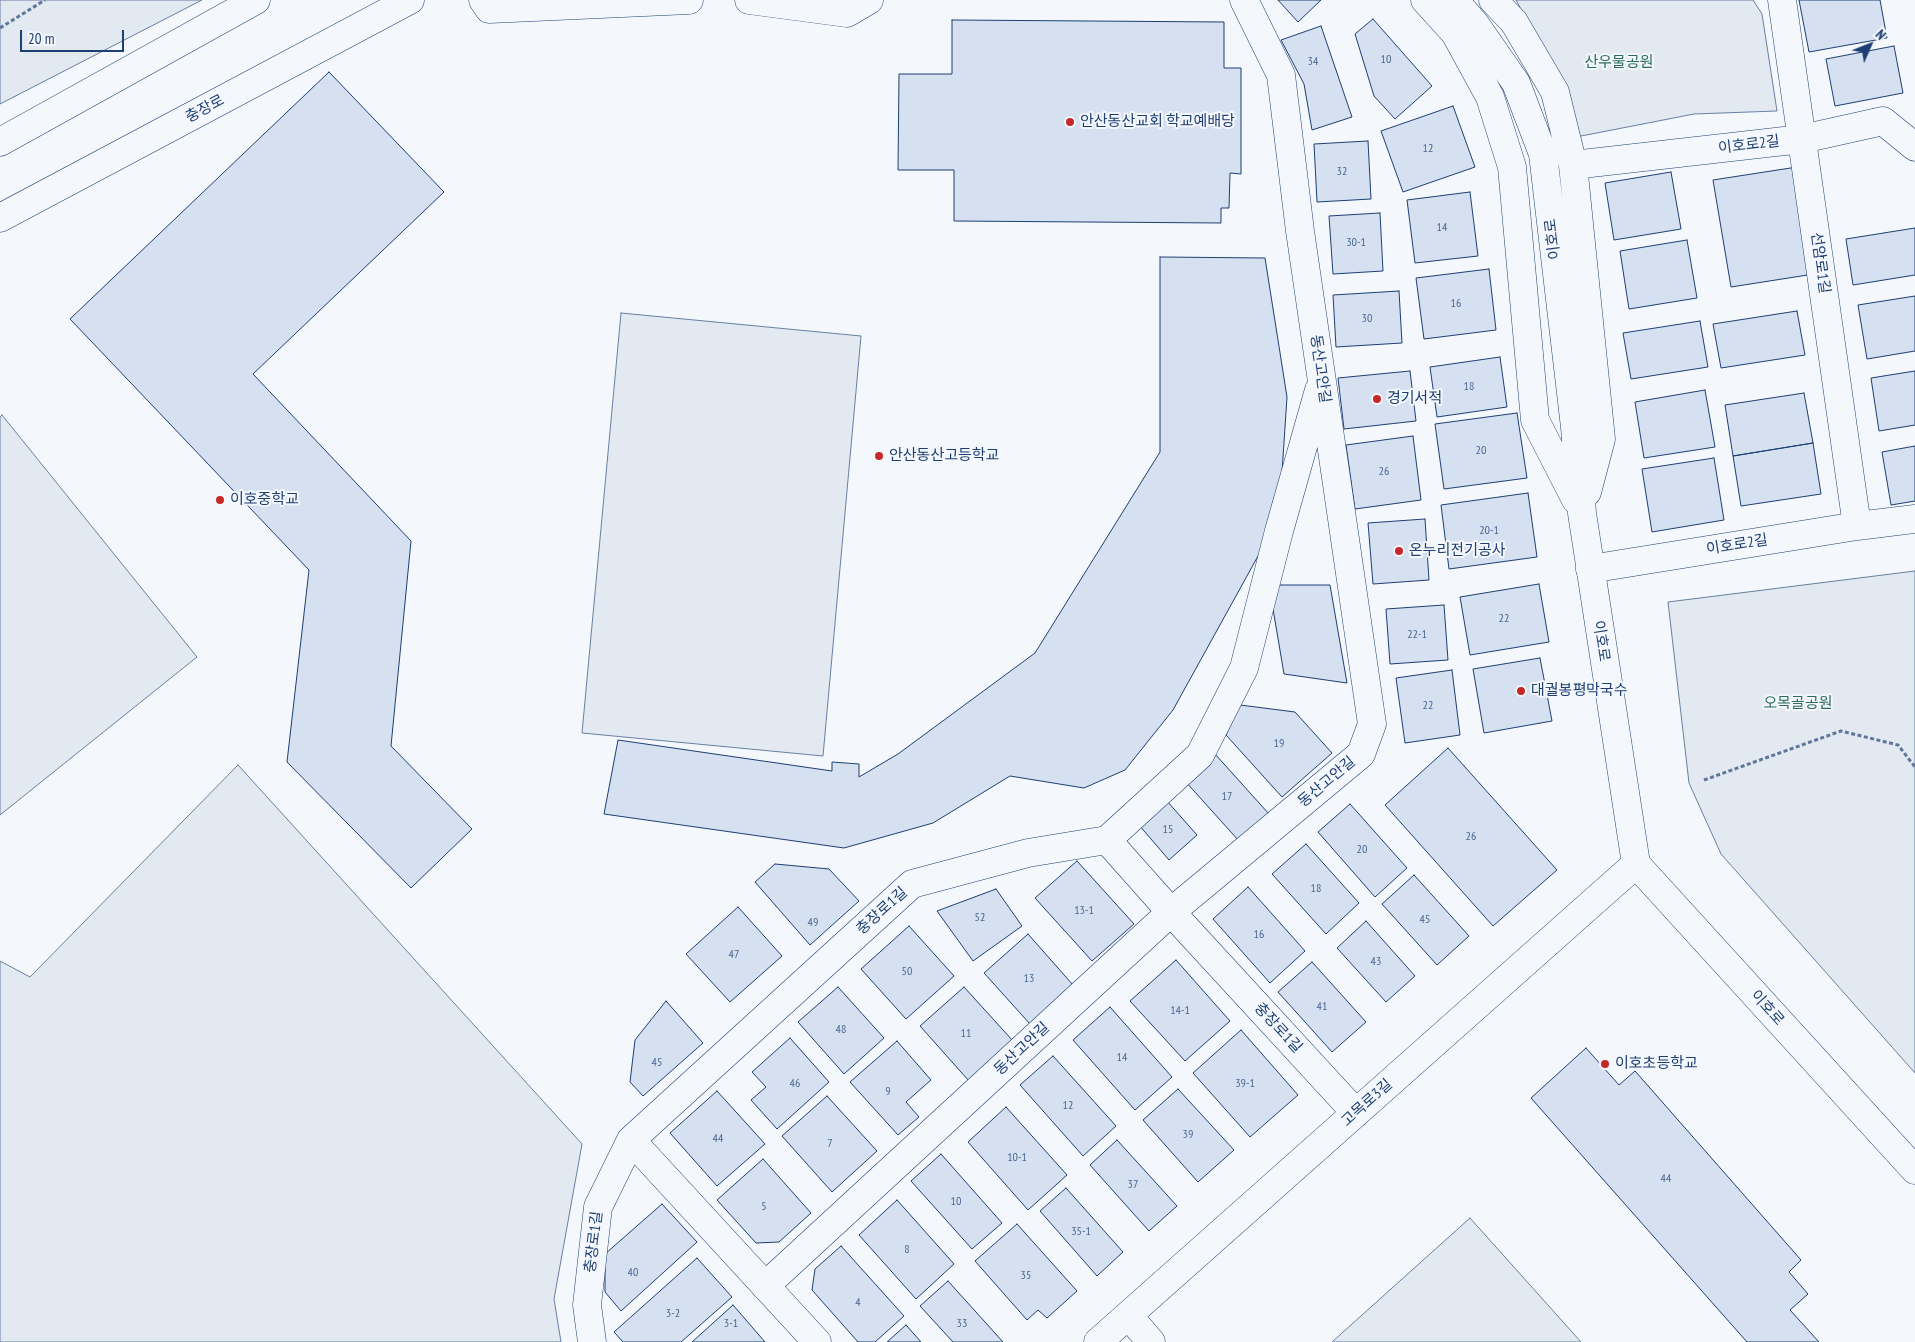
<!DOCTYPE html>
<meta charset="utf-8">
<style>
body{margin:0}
#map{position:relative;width:1915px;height:1342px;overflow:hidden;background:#f4f7fb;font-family:"PT Sans Narrow",sans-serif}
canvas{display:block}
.north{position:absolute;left:1845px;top:20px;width:50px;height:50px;-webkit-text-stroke:4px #f4f7fb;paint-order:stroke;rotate:46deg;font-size:14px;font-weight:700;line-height:20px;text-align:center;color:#1d3f73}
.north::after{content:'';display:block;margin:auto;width:18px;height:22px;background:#1d3f73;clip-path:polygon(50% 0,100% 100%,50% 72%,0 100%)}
.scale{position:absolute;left:20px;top:30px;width:104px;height:22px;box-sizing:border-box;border:2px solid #1d3f73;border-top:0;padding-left:6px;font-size:15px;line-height:18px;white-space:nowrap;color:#1d3f73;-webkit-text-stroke:4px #f4f7fb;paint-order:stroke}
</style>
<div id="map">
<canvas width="1915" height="1342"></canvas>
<div class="north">N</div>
<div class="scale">20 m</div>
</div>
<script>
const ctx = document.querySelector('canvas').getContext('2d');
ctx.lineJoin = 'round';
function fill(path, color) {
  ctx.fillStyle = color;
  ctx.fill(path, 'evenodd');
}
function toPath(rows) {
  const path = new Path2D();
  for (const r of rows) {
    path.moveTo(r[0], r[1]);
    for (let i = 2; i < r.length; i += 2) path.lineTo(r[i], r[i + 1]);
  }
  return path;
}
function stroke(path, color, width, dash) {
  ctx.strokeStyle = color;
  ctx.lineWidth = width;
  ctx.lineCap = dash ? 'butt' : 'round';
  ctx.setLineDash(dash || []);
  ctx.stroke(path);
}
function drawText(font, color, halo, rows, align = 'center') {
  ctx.font = font + ' "PT Sans Narrow","Noto Sans KR",sans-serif';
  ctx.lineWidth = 4;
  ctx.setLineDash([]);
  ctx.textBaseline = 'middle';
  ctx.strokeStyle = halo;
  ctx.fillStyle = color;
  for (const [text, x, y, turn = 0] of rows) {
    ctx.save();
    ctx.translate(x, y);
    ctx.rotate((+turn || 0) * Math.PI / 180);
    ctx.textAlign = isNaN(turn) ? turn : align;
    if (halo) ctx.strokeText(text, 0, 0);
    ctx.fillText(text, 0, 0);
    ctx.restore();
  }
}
const green = toPath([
 [0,0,202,0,0,104,0,0],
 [1516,0,1753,0,1762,14,1777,111,1694,114,1576,137,1555,72,1516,0],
 [621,313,861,336,823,756,582,733,621,313],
 [2,415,197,657,0,815,0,417,2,415],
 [1915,571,1915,1073,1721,854,1689,783,1668,602,1915,571],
 [238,765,582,1144,554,1299,561,1342,0,1342,0,961,30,977,238,765],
 [1470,1218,1581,1342,1332,1342,1470,1218]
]);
fill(green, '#e3e9f0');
stroke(green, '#687fa3', 1);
const building = toPath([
 [1278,0,1321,0,1298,22,1278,0],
 [1799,0,1880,0,1887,38,1809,52,1799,0],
 [1373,19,1432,86,1395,119,1374,96,1355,34,1373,19],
 [952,20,1224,22,1224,68,1241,68,1241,174,1230,173,1229,208,1221,208,1221,223,954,221,954,170,898,170,899,74,952,74,952,20],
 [1321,26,1352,117,1312,130,1304,84,1281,40,1321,26],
 [1894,46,1903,93,1835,106,1826,59,1894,46],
 [329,72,444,192,253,374,411,541,391,746,472,829,411,888,287,762,309,570,70,319,329,72],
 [1453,106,1475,167,1403,192,1381,131,1453,106],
 [1368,141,1371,199,1317,202,1314,144,1368,141],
 [1797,167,1814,274,1731,287,1713,180,1797,167],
 [1671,172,1681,229,1614,240,1605,183,1671,172],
 [1470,192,1478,256,1415,263,1407,200,1470,192],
 [1380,213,1383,271,1333,274,1329,216,1380,213],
 [1915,228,1915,275,1853,285,1846,239,1915,228],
 [1687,240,1697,298,1629,309,1620,251,1687,240],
 [1160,257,1265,258,1287,397,1279,518,1173,710,1125,770,1084,788,1010,776,933,823,844,848,604,814,618,740,832,771,832,762,859,764,859,777,898,754,1035,653,1160,452,1160,257],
 [1489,269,1496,330,1424,339,1416,278,1489,269],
 [1399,291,1402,343,1336,347,1333,295,1399,291],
 [1915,296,1915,351,1867,359,1858,305,1915,296],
 [1797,311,1805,355,1721,368,1713,324,1797,311],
 [1700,321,1708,367,1631,379,1623,333,1700,321],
 [1500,357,1507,407,1437,417,1430,367,1500,357],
 [1410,371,1416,421,1344,429,1338,378,1410,371],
 [1915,371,1915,425,1879,431,1871,378,1915,371],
 [1705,390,1715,447,1644,458,1635,402,1705,390],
 [1804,393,1813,443,1733,456,1725,405,1804,393],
 [1517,413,1527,478,1444,489,1435,424,1517,413],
 [1413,436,1421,500,1355,509,1346,445,1413,436],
 [1813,443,1821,494,1741,506,1733,456,1813,443],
 [1915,446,1915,501,1891,505,1882,452,1915,446],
 [1714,458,1724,520,1652,532,1642,469,1714,458],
 [1528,493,1537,557,1449,569,1441,505,1528,493],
 [1425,519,1429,580,1373,584,1368,523,1425,519],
 [1539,584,1549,642,1470,655,1460,597,1539,584],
 [1269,585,1330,585,1347,683,1284,674,1269,585],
 [1444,605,1448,660,1390,664,1386,609,1444,605],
 [1540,658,1552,721,1484,733,1473,669,1540,658],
 [1452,670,1460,735,1405,743,1396,678,1452,670],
 [1240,705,1295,712,1332,753,1282,797,1226,735,1240,705],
 [1448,748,1557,870,1493,926,1385,805,1448,748],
 [1215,754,1269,814,1239,841,1185,781,1215,754],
 [1166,800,1197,835,1169,860,1139,825,1166,800],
 [1350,804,1407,868,1375,897,1318,832,1350,804],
 [1306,844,1359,903,1326,934,1272,874,1306,844],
 [1077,861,1134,924,1092,961,1035,898,1077,861],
 [775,864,829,869,859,901,810,945,755,882,775,864],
 [1414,875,1469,936,1437,965,1382,904,1414,875],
 [1248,887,1305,951,1270,983,1213,919,1248,887],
 [996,889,1022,926,973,961,937,911,996,889],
 [738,907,782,956,730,1002,686,954,738,907],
 [1366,921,1415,976,1386,1002,1337,948,1366,921],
 [909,926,954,976,906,1019,861,969,909,926],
 [1028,934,1073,985,1030,1024,984,973,1028,934],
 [1176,960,1230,1021,1185,1061,1130,1001,1176,960],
 [1312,962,1366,1022,1332,1052,1278,992,1312,962],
 [838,987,884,1038,844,1074,798,1022,838,987],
 [964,987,1013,1041,969,1081,920,1026,964,987],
 [666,1001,703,1043,643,1096,630,1082,635,1040,666,1001],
 [1110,1007,1172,1077,1135,1110,1073,1040,1110,1007],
 [1241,1030,1298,1095,1250,1137,1193,1073,1241,1030],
 [790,1038,829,1082,777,1129,751,1100,766,1087,752,1072,790,1038],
 [897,1041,931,1080,906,1102,919,1117,898,1135,850,1082,897,1041],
 [1586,1048,1619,1085,1635,1071,1801,1260,1789,1272,1808,1294,1790,1310,1819,1342,1747,1342,1531,1098,1586,1048],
 [1053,1056,1116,1126,1083,1156,1020,1085,1053,1056],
 [1178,1089,1234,1150,1198,1182,1143,1120,1178,1089],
 [717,1091,765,1144,717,1186,670,1133,717,1091],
 [827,1096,877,1151,832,1192,782,1136,827,1096],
 [1006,1107,1067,1175,1028,1210,968,1142,1006,1107],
 [1117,1140,1177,1206,1149,1231,1090,1165,1117,1140],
 [941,1154,1002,1223,972,1249,911,1181,941,1154],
 [763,1159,811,1213,779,1242,756,1243,717,1200,763,1159],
 [1066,1188,1123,1252,1097,1276,1040,1211,1066,1188],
 [897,1200,954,1264,916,1299,859,1235,897,1200],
 [662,1204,697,1242,621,1311,605,1292,605,1254,662,1204],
 [1017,1224,1077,1291,1047,1318,1038,1310,1027,1320,975,1261,1017,1224],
 [841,1246,904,1316,875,1342,858,1342,812,1290,815,1269,841,1246],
 [697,1258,732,1297,681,1342,623,1342,614,1332,697,1258],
 [948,1281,1003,1342,953,1342,920,1306,948,1281],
 [733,1305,765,1342,692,1342,733,1305],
 [906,1325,921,1342,887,1342,906,1325]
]);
fill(building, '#d5e0f0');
stroke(building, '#1d3f73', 1);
const street = toPath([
 [483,0,489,9,689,0],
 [749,0,847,13,869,0],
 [1782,0,1857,526],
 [1573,165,1802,139,1883,121,1915,147],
 [1590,569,1857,526,1915,519],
 [1107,840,1200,755,1244,668,1279,531,1319,390],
 [1107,840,1171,912,1356,1113],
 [631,1140,817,1342],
 [765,1286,1171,912,1361,754,1372,724,1300,231,1281,75,1244,0],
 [1129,1316,1151,1342],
 [592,1342,587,1305,598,1207,631,1140,912,884,1028,853,1107,840],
 [1098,1342,1636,864]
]);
const secondary = toPath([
 [1425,0,1455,33,1490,97,1512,167,1535,420,1576,500],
 [1454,0,1475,24,1516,83,1543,154,1575,427,1582,513,1636,864,1915,1170],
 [1493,0,1514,22,1555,92,1573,165,1601,439,1587,492],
 [0,142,256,0],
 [0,218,410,0]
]);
stroke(street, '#1d3f73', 29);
stroke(secondary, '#1d3f73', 29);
stroke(toPath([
 [0,28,45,0],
 [1704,780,1841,731,1898,745,1915,767]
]), '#5e769c', 3, [4, 2.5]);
stroke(street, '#f4f7fb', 28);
stroke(secondary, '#f4f7fb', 28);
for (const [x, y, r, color] of [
 [1070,122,5,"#c62828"],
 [1377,399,5,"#c62828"],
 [879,456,5,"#c62828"],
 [220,500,5,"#c62828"],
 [1399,551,5,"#c62828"],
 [1521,691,5,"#c62828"],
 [1605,1064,5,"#c62828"]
]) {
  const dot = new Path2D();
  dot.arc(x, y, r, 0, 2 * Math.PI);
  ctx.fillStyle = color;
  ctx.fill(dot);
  stroke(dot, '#f4f7fb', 2);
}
drawText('12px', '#4b6792', null, [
 ["10",1386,60],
 ["34",1313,62],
 ["12",1428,149],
 ["32",1342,172],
 ["14",1442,228],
 ["30-1",1356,243],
 ["16",1456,304],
 ["30",1367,319],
 ["18",1469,387],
 ["20",1481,451],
 ["26",1384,472],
 ["20-1",1489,531],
 ["22",1504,619],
 ["22-1",1417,635],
 ["22",1428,706],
 ["19",1279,744],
 ["17",1227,797],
 ["15",1168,830],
 ["26",1471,837],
 ["20",1362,850],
 ["18",1316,889],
 ["13-1",1084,911],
 ["52",980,918],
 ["45",1425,920],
 ["49",813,923],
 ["16",1259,935],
 ["47",734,955],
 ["43",1376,962],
 ["50",907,972],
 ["13",1029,979],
 ["41",1322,1007],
 ["14-1",1180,1011],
 ["48",841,1030],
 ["11",966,1034],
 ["14",1122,1058],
 ["45",657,1063],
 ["46",795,1084],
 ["39-1",1245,1084],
 ["9",888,1092],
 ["12",1068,1106],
 ["39",1188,1135],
 ["44",718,1139],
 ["7",830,1144],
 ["10-1",1017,1158],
 ["44",1666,1179],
 ["37",1133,1185],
 ["10",956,1202],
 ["5",764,1207],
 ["35-1",1081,1232],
 ["8",907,1250],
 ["40",633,1273],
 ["35",1026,1276],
 ["4",858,1303],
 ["3-2",673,1314],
 ["3-1",731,1324],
 ["33",962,1324]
]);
drawText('15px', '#2c6c60', '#f4f7fb', [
 ["산우물공원",1619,63],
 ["오목골공원",1798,704]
]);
drawText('15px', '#1d3f73', '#f4f7fb', [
 ["충장로",205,109,-28],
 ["이호로2길",1749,145,-7],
 ["이호로",1553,239,-97],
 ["선암로1길",1820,263,82],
 ["동산고안길",1320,369,82],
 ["이호로2길",1737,545,-9],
 ["이호로",1601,641,81],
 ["동산고안길",1327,782,-40],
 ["충장로1길",882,911,-42],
 ["이호로",1767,1008,48],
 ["충장로1길",1278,1028,47],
 ["동산고안길",1022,1049,-43],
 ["고목로3길",1367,1103,-42],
 ["충장로1길",594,1242,-83]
]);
drawText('15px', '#1d3f73', '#f4f7fb', [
 ["안산동산교회 학교예배당",1080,122],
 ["경기서적",1387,399],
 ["안산동산고등학교",889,456],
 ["이호중학교",230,500],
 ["온누리전기공사",1409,551],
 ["대궐봉평막국수",1531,691],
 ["이호초등학교",1615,1064]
], 'left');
</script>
